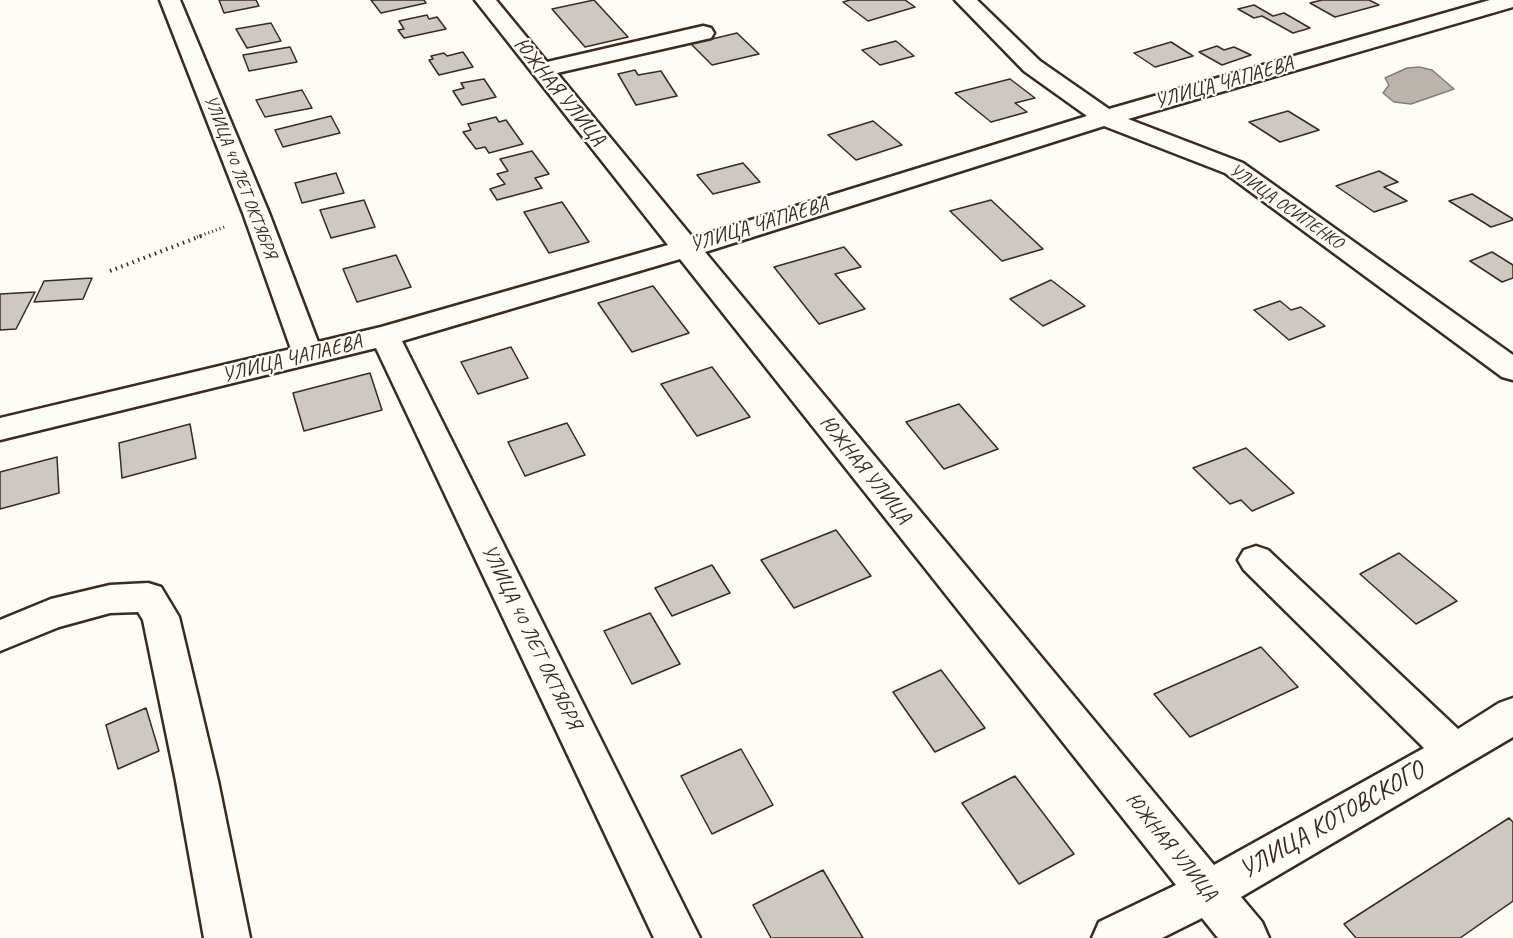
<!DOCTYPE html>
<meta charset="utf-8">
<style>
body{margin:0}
canvas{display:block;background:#fdfcf7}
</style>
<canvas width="1513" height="938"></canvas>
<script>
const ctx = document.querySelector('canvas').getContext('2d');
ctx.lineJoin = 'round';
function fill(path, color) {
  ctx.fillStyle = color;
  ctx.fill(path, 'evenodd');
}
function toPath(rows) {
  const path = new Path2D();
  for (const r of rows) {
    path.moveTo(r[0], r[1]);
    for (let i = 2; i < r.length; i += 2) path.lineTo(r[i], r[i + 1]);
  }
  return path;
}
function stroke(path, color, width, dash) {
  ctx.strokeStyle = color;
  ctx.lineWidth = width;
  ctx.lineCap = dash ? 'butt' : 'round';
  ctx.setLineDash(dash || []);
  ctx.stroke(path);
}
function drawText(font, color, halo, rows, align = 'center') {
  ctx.font = font + ' Caveat,sans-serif';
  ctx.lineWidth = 4.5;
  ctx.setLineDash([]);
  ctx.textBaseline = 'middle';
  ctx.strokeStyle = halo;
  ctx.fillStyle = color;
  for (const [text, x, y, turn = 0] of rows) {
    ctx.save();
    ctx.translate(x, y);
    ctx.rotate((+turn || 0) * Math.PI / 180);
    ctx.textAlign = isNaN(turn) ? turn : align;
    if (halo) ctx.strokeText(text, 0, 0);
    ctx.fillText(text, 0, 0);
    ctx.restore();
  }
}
const water = toPath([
 [1419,67,1432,70,1454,89,1411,104,1394,102,1383,93,1389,85,1385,78,1407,68,1419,67]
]);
fill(water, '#bbb4ad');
stroke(water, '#887d74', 1.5);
const building = toPath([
 [219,0,256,0,259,6,224,13,219,0],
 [371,0,424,0,426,3,381,13,371,0],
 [594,0,628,37,585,47,552,9,594,0],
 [850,0,905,0,915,7,868,21,843,2,850,0],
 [1322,0,1369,0,1379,5,1335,17,1310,3,1322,0],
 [1254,5,1273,16,1284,13,1310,28,1293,33,1262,16,1254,18,1238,9,1254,5],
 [427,15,429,19,437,17,446,29,404,38,398,30,404,29,399,21,427,15],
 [271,23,281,41,247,48,236,29,271,23],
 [737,33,759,54,712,65,691,44,737,33],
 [896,41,914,56,880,65,862,50,896,41],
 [1171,42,1193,56,1155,67,1134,53,1171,42],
 [1217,46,1224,50,1234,47,1251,55,1222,65,1199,52,1217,46],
 [290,47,297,62,249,71,243,55,290,47],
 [463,52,473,67,439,75,429,60,433,59,431,56,444,53,447,56,463,52],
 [635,70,638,75,661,71,677,96,636,105,618,74,635,70],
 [484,79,496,97,462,105,453,91,464,88,461,83,484,79],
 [1010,79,1035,98,1015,103,1027,112,991,122,955,93,1010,79],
 [302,90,312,108,265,117,256,100,302,90],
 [1288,111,1319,130,1280,142,1249,122,1288,111],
 [331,116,340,133,283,147,275,130,331,116],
 [496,117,499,122,506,120,523,144,489,153,485,147,476,149,463,132,471,130,468,124,496,117],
 [873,121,902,145,856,160,828,135,873,121],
 [532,151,549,174,535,178,542,188,497,200,490,189,505,184,497,174,508,171,500,159,532,151],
 [743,163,760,182,713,194,697,175,743,163],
 [1379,171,1398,182,1384,187,1407,201,1374,212,1336,186,1379,171],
 [336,173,344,193,302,203,295,183,336,173],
 [1472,194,1513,219,1513,220,1491,227,1449,201,1472,194],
 [364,200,375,227,331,238,320,210,364,200],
 [991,200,1043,249,1002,261,950,211,991,200],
 [562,202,589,242,549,253,524,212,562,202],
 [844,247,861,267,835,274,865,309,819,324,774,267,844,247],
 [1492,252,1513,265,1513,278,1502,282,1470,261,1492,252],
 [396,255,411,287,357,302,343,269,396,255],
 [92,278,83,299,34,302,44,281,92,278],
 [1051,280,1085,306,1043,326,1010,299,1051,280],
 [653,286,689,333,632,352,598,303,653,286],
 [35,292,16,329,0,330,0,294,35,292],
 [1280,301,1291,310,1301,307,1325,326,1289,340,1254,310,1280,301],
 [511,347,528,378,478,394,461,362,511,347],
 [712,367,750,417,697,436,661,384,712,367],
 [370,373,382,410,304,431,293,393,370,373],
 [959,404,998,449,944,469,906,422,959,404],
 [567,423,585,455,525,476,508,442,567,423],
 [190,424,196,458,122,478,119,443,190,424],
 [1246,448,1294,493,1252,511,1241,500,1230,504,1193,468,1246,448],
 [57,457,59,493,0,509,0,472,57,457],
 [836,530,871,576,794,608,761,560,836,530],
 [1399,553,1457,601,1416,624,1360,574,1399,553],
 [712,565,730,593,672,616,655,588,712,565],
 [650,613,680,664,632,684,604,631,650,613],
 [1261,647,1298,687,1190,737,1154,694,1261,647],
 [941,670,985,728,935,752,893,692,941,670],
 [146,708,159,751,118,769,106,725,146,708],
 [741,749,773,805,712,834,681,776,741,749],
 [1015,776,1074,854,1019,884,962,803,1015,776],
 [1509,818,1513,822,1513,901,1460,938,1356,938,1344,924,1509,818],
 [823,870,863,938,771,938,753,905,823,870]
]);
fill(building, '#cdc8c2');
stroke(building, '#3b2a1e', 1.5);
const minor = toPath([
 [160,0,180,0,269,213,318,342,381,327,668,245,475,0,496,0,547,62,703,26,711,28,714,33,711,38,557,73,693,238,1087,116,1024,71,955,0,977,0,1040,61,1109,109,1490,0,1513,0,1513,7,1128,119,1243,163,1513,355,1513,380,1502,377,1225,173,1104,126,705,252,1214,865,1424,748,1244,570,1238,560,1244,550,1256,546,1268,550,1458,729,1499,703,1513,698,1513,737,1241,897,1262,922,1269,938,1218,938,1202,918,1162,938,1092,938,1099,922,1176,885,680,259,402,341,700,938,654,938,376,348,0,440,0,418,291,349,243,213,160,0],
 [148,583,161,587,179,617,218,781,250,938,204,938,176,781,143,620,138,612,110,613,59,627,0,651,0,620,51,599,110,585,148,583]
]);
stroke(minor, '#3b2a1e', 5);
stroke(toPath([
 [197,237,227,226]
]), '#3b2a1e', 3, [1, 3]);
stroke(toPath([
 [110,271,201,236]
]), '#3b2a1e', 4, [1.5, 4.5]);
fill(minor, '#fdfcf7');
drawText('18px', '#3b2a1e', '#fdfcf7', [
 ["УЛИЦА 40 ЛЕТ ОКТЯБРЯ",240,177,69],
 ["УЛИЦА ОСИПЕНКО",1286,207,35]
]);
drawText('21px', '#3b2a1e', '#fdfcf7', [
 ["УЛИЦА ЧАПАЕВА",1224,83,-16],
 ["ЮЖНАЯ УЛИЦА",559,92,51],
 ["УЛИЦА ЧАПАЕВА",759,225,-17],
 ["УЛИЦА ЧАПАЕВА",292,359,-14],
 ["ЮЖНАЯ УЛИЦА",865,470,51],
 ["УЛИЦА 40 ЛЕТ ОКТЯБРЯ",531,637,64],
 ["ЮЖНАЯ УЛИЦА",1171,847,51]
]);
drawText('26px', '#3b2a1e', '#fdfcf7', [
 ["УЛИЦА КОТОВСКОГО",1332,821,-30]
]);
</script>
